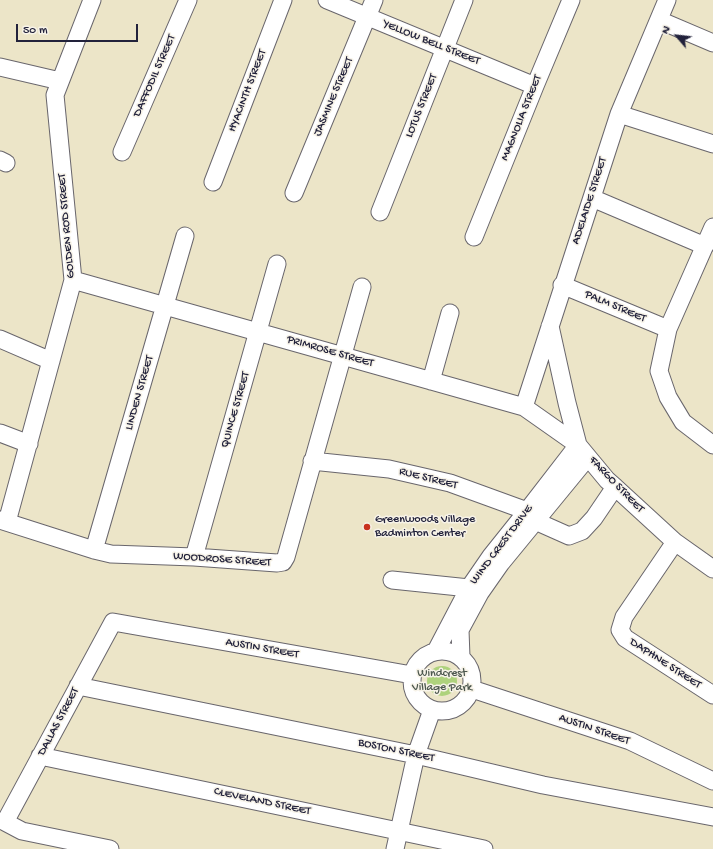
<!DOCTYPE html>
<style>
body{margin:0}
#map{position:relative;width:713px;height:849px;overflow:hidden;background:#ece5c8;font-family:"Gochi Hand",sans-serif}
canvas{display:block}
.north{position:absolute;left:657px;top:16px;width:40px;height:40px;-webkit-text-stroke:3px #f7f3e8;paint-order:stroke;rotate:298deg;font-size:11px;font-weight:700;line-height:16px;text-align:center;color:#22223b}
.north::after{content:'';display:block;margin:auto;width:14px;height:18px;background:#22223b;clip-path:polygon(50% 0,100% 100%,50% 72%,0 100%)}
.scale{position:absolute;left:16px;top:24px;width:122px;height:18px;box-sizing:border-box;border:2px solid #22223b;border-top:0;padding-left:5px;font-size:12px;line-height:14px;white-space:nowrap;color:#22223b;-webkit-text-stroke:3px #f7f3e8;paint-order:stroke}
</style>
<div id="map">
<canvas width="713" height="849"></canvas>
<div class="north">N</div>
<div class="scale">50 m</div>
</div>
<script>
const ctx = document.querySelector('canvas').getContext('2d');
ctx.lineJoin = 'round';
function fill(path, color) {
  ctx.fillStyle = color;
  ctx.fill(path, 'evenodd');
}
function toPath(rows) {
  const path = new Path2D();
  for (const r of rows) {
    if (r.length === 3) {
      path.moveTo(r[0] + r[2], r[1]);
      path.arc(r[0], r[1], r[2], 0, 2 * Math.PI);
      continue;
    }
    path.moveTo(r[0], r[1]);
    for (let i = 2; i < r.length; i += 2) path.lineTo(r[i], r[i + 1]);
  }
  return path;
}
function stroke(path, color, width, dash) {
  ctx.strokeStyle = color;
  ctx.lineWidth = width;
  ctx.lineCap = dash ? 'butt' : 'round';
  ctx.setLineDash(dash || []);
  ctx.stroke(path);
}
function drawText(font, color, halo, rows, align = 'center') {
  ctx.font = font + ' "Gochi Hand",sans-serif';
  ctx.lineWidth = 3;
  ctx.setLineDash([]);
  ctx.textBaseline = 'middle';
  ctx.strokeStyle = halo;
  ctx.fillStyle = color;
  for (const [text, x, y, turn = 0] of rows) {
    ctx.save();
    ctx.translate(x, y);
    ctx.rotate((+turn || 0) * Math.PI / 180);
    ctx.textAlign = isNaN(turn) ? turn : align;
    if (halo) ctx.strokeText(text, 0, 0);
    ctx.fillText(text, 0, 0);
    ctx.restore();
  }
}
fill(toPath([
 [442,681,15]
]), '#aed27c');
const minor = toPath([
 [327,0,535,86],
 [659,20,713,43],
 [0,67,60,81],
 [619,114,713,144],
 [122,152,188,0],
 [0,160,6,163],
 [213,182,283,0],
 [294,193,374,0],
 [592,198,705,246],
 [380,212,464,0],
 [713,227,668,329,659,371,668,397,683,422,713,445],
 [474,237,535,86,571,0],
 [73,280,524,407,578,445],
 [562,285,668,329],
 [550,326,567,403,578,445,607,480,615,487,675,542,713,569],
 [0,339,51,361],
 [431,381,450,313],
 [524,407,619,114,667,0],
 [0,433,29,444],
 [312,461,389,469,450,483,527,511,542,524,569,536,582,531,594,518,615,487],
 [0,520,94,550,111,554,194,557,277,563,283,562,286,557,362,287],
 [7,522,73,280,55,95,92,0],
 [675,542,624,617,620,630,625,638,713,695],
 [94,550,185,236],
 [194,557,277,264],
 [392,580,469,588],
 [442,681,30],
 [436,651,469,588,491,556,527,511,578,445],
 [461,657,460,630,480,593,501,563,588,457],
 [78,686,416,755,543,785,713,817],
 [472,689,630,741,713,781],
 [40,756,484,849],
 [110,849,22,831,5,822,113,622,412,675],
 [395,849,416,755,432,710]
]);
stroke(minor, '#69666c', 19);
stroke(minor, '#fff', 17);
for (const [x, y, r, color] of [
 [367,527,4,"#c8321e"]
]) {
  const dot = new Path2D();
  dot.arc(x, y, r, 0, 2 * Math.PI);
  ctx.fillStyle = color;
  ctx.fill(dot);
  stroke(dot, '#f7f3e8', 1.5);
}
drawText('12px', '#22223b', '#f7f3e8', [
 ["YELLOW BELL STREET",431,43,22],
 ["DAFFODIL STREET",155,76,-66],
 ["HYACINTH STREET",248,91,-69],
 ["JASMINE STREET",334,97,-67],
 ["LOTUS STREET",422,106,-68],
 ["MAGNOLIA STREET",522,118,-68],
 ["ADELAIDE STREET",590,201,-72],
 ["GOLDEN ROD STREET",67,226,-95],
 ["PALM STREET",615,307,23],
 ["PRIMROSE STREET",330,352,16],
 ["LINDEN STREET",140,393,-74],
 ["QUINCE STREET",236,410,-74],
 ["RUE STREET",428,479,14],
 ["FARGO STREET",616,485,46],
 ["WIND CREST DRIVE",502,545,-53],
 ["WOODROSE STREET",222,560,4],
 ["AUSTIN STREET",262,649,10],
 ["DAPHNE STREET",665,664,33],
 ["DALLAS STREET",59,722,-62],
 ["AUSTIN STREET",594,730,19],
 ["BOSTON STREET",396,751,12],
 ["CLEVELAND STREET",262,802,12]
]);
drawText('12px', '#22223b', '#f7f3e8', [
 ["Greenwoods Village",375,520],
 ["Badminton Center",375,534]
], 'left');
drawText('12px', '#4c574e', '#f7f3e8', [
 ["Windcrest",442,674],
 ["Village Park",442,688]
]);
</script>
